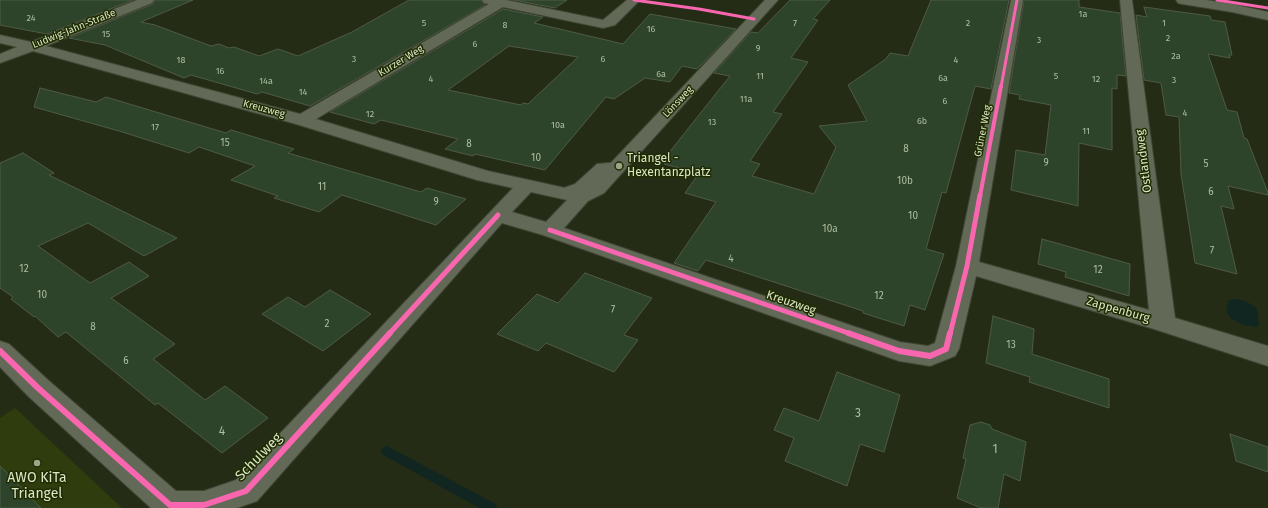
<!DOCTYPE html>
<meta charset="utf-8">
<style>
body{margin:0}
canvas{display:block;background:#252c15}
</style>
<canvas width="1268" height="508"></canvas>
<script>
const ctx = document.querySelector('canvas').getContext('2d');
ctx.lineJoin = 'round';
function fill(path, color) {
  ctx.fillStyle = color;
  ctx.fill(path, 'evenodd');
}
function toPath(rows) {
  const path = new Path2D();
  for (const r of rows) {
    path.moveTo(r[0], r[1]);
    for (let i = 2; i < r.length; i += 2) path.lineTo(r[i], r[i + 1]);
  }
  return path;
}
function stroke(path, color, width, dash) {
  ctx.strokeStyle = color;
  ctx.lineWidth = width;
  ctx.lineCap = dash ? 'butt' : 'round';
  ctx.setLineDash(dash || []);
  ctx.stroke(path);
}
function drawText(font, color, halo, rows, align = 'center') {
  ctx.font = font + ' "Fira Sans",sans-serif';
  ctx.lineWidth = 3;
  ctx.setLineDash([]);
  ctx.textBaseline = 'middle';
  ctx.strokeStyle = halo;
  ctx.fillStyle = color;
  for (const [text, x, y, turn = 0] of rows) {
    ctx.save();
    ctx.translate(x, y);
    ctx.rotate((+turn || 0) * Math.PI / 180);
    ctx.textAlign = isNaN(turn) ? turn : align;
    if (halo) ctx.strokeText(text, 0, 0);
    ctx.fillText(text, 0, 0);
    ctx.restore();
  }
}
fill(toPath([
 [15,408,122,508,0,508,0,418]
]), '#2f3c0d');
fill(toPath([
 [1235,299,1243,300,1256,307,1257,310,1259,326,1256,327,1243,325,1230,318,1226,310,1228,302,1229,300]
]), '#112621');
fill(toPath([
 [387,446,496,504,497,508,479,508,383,455,381,451,383,447,387,446]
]), '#112621');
const building = toPath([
 [0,0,133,0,47,34,0,25,0,0],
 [155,0,193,0,141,22,155,25,211,46,219,44,229,48,234,47,259,56,278,49,298,56,352,32,409,0,481,0,485,5,310,106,262,92,257,94,191,75,184,78,105,45,69,38,153,4,155,0],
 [513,0,567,0,555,8,513,0],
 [790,0,830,0,813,19,818,20,791,58,808,62,773,112,782,114,750,161,760,164,752,176,814,194,836,147,819,126,867,121,848,85,886,59,890,53,908,56,931,0,1009,0,991,89,975,86,946,193,942,192,926,249,944,254,925,310,910,305,904,326,863,313,863,311,706,260,698,271,674,263,716,202,685,193,699,173,664,164,667,160,664,159,730,76,714,73,751,32,758,33,790,0],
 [1024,0,1079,0,1079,7,1120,13,1126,76,1117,75,1117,89,1112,88,1112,150,1079,143,1078,206,1011,190,1016,150,1045,155,1051,105,1019,99,1020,95,1009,93,1024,0],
 [1144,7,1210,16,1211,20,1225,22,1232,55,1229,55,1230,58,1208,54,1227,110,1237,112,1244,138,1247,139,1268,193,1268,195,1228,186,1234,209,1221,206,1237,274,1195,263,1181,174,1179,117,1166,115,1161,83,1144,80,1136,15,1147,17,1144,7],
 [503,9,543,17,534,23,623,44,650,14,736,29,697,69,682,66,670,82,645,78,614,99,606,97,545,170,475,154,473,156,445,149,458,139,381,120,374,124,330,112,503,9],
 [509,46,578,57,528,104,523,103,521,105,448,90,509,46],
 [40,88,96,102,106,97,226,133,231,130,294,149,288,153,421,192,427,188,466,199,436,225,342,195,319,212,274,198,278,196,231,180,255,166,199,147,189,153,119,131,34,107,40,88],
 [23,153,54,173,49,175,177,238,144,256,88,223,38,246,90,283,129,262,149,276,111,298,175,344,153,359,205,400,225,386,268,418,222,453,158,403,155,405,66,332,58,337,35,316,34,317,11,299,13,297,0,288,0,163,23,153],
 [1042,239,1130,264,1129,296,1065,277,1066,272,1038,264,1042,239],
 [585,273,652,298,624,335,638,340,614,372,546,343,538,351,497,334,537,294,558,303,585,273],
 [330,290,371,314,323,351,262,314,288,297,305,307,330,290],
 [993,316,1034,329,1032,354,1109,379,1109,408,1029,382,1030,377,986,363,993,316],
 [837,372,900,395,884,452,860,444,847,486,785,461,794,438,774,430,784,408,819,421,837,372],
 [981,422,990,425,992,429,1026,442,1020,481,1004,474,998,508,981,508,957,498,966,459,963,458,970,425,981,422],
 [1230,434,1268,447,1268,472,1236,461,1230,434],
 [0,466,41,508,0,508,0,466]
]);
fill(building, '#2e442a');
stroke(building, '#4e5a47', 1);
const service = toPath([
 [619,162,624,163,625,166,624,169,606,171,585,190,563,197,558,196,556,193,558,190,575,184,597,164,619,162]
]);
const minor = toPath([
 [137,0,154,0,152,3,46,46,300,114,489,4,484,3,482,0,506,0,603,20,627,0,640,0,615,25,603,28,503,7,316,119,488,171,579,191,590,185,765,0,778,0,604,193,588,201,564,228,900,342,928,346,935,343,956,266,1011,0,1023,0,979,262,1149,310,1120,0,1132,0,1175,318,1268,346,1268,366,1154,329,976,276,959,349,955,356,930,366,899,361,543,235,502,223,257,501,237,508,151,508,28,396,0,367,0,341,9,344,48,380,176,491,204,491,236,480,513,188,477,180,296,124,33,51,0,63,0,54,17,47,0,43,0,35,31,42,137,0],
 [531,192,567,200,546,222,512,212,531,192]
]);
const tertiary = toPath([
 [1176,0,1206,0,1232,4,1268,12,1268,20,1232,12,1182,4,1178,3,1176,0]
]);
stroke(service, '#404634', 2);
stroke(minor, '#404634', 2);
stroke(tertiary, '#404634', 2);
fill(service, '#626956');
fill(minor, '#626956');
fill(tertiary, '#626956');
stroke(toPath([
 [634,0,699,9,754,19],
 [1217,0,1268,8],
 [1001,87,1017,0]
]), '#f766af', 3);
stroke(toPath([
 [980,196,1001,86]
]), '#f766af', 4);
stroke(toPath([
 [550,230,851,334],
 [389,334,498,215],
 [950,334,967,266,980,195]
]), '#f766af', 5);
stroke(toPath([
 [848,333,899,351,930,356,946,349,950,333],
 [0,351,38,388,170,505,204,505,246,491,390,333]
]), '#f766af', 6);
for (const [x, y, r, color] of [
 [619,166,4,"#9ba589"],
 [37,463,4,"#9ba589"]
]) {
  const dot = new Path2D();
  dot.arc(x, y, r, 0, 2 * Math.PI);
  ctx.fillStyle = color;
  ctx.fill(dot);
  stroke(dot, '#1f2c01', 1.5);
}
drawText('9px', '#afbea0', null, [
 ["1a",1083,14],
 ["24",31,18],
 ["5",424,23],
 ["7",795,23],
 ["2",968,23],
 ["1",1164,23],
 ["8",505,25],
 ["16",651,29],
 ["15",106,34],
 ["2",1168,38],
 ["3",1039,40],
 ["6",475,44],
 ["9",758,48],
 ["2a",1176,56],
 ["3",354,59],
 ["6",603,59],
 ["18",181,60],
 ["4",956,60],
 ["16",220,71],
 ["6a",661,74],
 ["11",760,76],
 ["5",1056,76],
 ["6a",943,78],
 ["4",431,79],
 ["12",1096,79],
 ["3",1174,80],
 ["14a",266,81],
 ["14",303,92],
 ["11a",746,99],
 ["6",945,101],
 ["4",1185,113],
 ["12",370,114],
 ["6b",922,121],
 ["13",712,122],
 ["10a",558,125],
 ["17",155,127],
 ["11",1086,131]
]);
drawText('10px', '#dae6c8', '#1f2c01', [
 ["Ludwig-Jahn-Straße",74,29,-22],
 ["Kurzer Weg",401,61,-31],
 ["Lönsweg",678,102,-47],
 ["Kreuzweg",264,109,15],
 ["Grüner Weg",983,131,-79]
]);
drawText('10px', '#afbea0', null, [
 ["15",225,143],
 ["8",469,144],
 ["8",906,149],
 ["10",536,158],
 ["9",1046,163],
 ["5",1206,164],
 ["10b",905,181],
 ["11",322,187],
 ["6",1211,192],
 ["9",436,202],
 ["10",913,216],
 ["10a",830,229],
 ["7",1212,251],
 ["4",731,259],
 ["12",24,269],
 ["12",1098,270],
 ["10",42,295],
 ["12",879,296],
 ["7",613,310],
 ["2",327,324],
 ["8",93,327],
 ["13",1011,345],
 ["6",126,361]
]);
drawText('12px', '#dae6c8', '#1f2c01', [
 ["Triangel -",627,159],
 ["Hexentanzplatz",627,173]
], 'left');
drawText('12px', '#dae6c8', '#1f2c01', [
 ["Ostlandweg",1144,161,-97],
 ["Kreuzweg",791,303,19],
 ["Zappenburg",1118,310,16]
]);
drawText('12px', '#afbea0', null, [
 ["3",858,414],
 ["4",222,432],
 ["1",995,450]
]);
drawText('14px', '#dae6c8', '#1f2c01', [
 ["Schulweg",259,457,-46]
]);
drawText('14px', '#dae6c8', '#1f2c01', [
 ["AWO KiTa",37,478],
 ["Triangel",37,494]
]);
</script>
